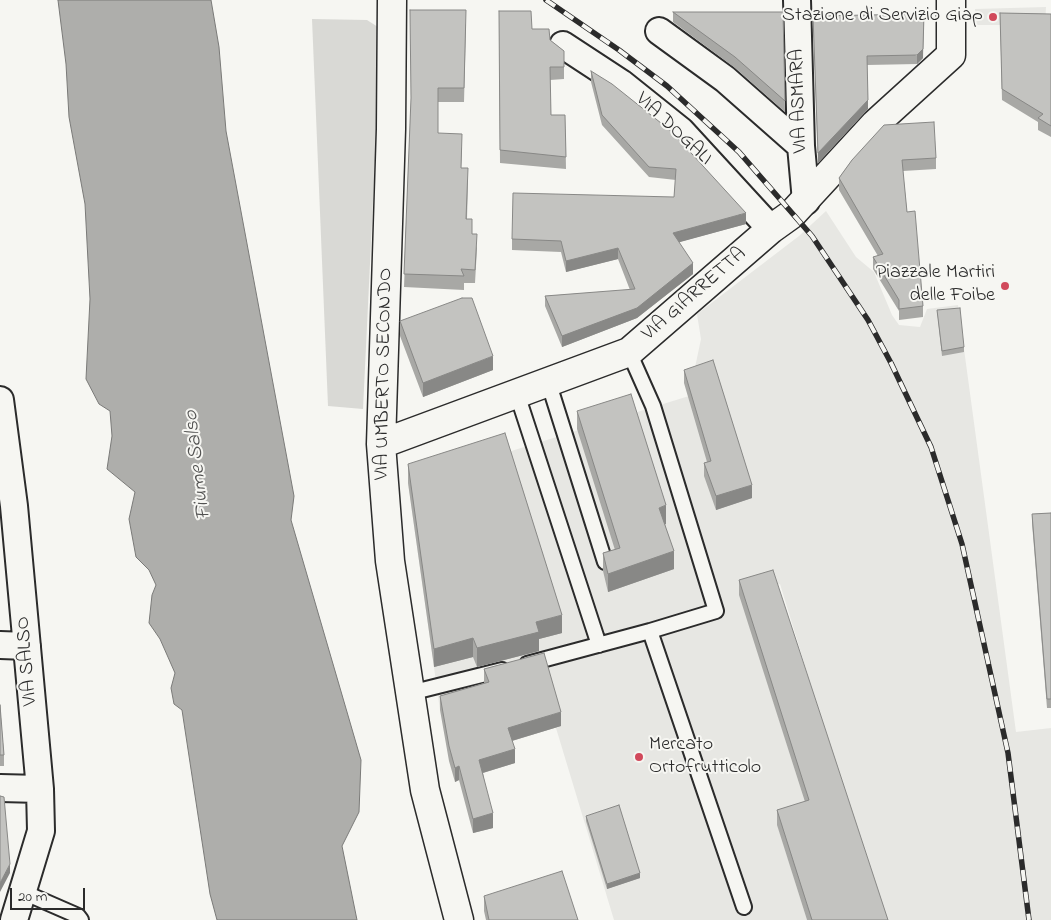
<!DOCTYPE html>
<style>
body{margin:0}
#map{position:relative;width:1051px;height:920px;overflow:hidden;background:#f6f6f2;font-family:"Indie Flower",sans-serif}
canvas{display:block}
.scale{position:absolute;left:10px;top:888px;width:75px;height:22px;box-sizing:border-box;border:2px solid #2b2b2b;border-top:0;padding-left:6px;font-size:15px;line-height:18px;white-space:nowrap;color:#2b2b2b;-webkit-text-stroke:4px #f6f6f2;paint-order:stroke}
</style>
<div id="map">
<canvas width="1051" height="920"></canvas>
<div class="scale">20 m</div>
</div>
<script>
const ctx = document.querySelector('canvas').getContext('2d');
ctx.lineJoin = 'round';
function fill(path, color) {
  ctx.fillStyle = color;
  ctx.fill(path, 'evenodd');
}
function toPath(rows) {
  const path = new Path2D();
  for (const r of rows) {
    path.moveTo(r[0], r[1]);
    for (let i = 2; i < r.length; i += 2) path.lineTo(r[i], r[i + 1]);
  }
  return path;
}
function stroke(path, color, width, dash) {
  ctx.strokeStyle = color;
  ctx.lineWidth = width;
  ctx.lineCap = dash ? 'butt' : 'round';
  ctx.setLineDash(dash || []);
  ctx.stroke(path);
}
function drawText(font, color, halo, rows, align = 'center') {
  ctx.font = font + ' "Indie Flower",sans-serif';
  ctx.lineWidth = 4;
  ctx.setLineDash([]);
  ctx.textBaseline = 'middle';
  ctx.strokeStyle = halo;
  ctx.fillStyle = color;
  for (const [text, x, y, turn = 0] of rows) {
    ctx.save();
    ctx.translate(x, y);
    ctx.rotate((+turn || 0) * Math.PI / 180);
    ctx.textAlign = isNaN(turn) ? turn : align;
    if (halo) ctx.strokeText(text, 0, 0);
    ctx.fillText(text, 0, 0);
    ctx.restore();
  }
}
fill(toPath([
 [1046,7,1045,25,976,25,975,9],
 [826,211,856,257,874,272,892,315,899,325,920,327,927,309,958,305,1016,732,1051,728,1051,920,885,920,875,895,780,584,740,595,809,815,778,827,807,920,614,920,556,728,561,726,440,710,408,483,689,396,701,339,697,314,799,236]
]), '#e7e7e3');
fill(toPath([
 [312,19,367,20,378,27,381,35,363,409,328,406]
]), '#d9d9d5');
const water = toPath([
 [58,0,211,0,219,47,226,131,294,496,291,520,361,760,359,812,342,846,357,920,217,920,210,894,182,710,174,704,171,688,175,673,160,639,149,623,152,595,156,585,149,570,136,557,129,519,135,492,107,469,112,436,110,411,99,404,86,379,90,299,85,204,69,117,66,64,58,0]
]);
fill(water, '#aeaeab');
stroke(water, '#7a7a78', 1);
const lane = toPath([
 [629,352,653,406,716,611,650,631],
 [548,381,605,562],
 [517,394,599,645],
 [527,664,650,631,744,907],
 [410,693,502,670],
 [23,892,78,916,81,920]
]);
const street = toPath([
 [797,0,801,146,806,201],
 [659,31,725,79,801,146],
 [563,45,621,83,681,131,771,229],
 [0,400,14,506,40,789,41,831,14,920],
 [0,645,27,646],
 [0,788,40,789]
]);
const secondary = toPath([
 [392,0,391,129,381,444,390,561,425,790,459,920],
 [381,444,629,352,771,229,792,214,875,124,951,55,951,0]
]);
stroke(lane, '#2b2b2b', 18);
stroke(street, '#2b2b2b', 30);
stroke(secondary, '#2b2b2b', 31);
stroke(lane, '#f6f6f2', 14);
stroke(street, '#f6f6f2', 26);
stroke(secondary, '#f6f6f2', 28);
const rail = toPath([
 [546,0,619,50,667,86,739,152,812,236,868,320,891,363,931,447,962,544,1008,753,1029,920]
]);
stroke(rail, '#2b2b2b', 5.5);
stroke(rail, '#f6f6f2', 4, [11]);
fill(toPath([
 [499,11,550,40,564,51,564,79,550,80,551,115,565,115,566,169,500,163],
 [673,12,783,12,785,112,735,68,673,22],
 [1000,13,1051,14,1051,137,1038,130,1038,122,1002,100],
 [813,16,923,58,917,64,867,65,868,109,818,163],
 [466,24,464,102,438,102,438,133,462,148,461,168,468,182,467,219,477,248,475,283,464,283,464,290,404,287,411,102],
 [591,71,746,224,679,242,693,274,637,318,562,347,545,306,545,296,630,290,618,259,566,272,561,252,512,250,512,239,674,197,676,180,649,177,602,125,591,82],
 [936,158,936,169,903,171,907,212,923,306,923,317,899,320,899,311,873,269,873,257,878,256,839,190,839,178,852,160],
 [937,310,964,347,964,352,942,356],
 [400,321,493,370,423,397,400,336],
 [684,370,752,498,716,510,704,476,704,463,707,462,684,383],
 [577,411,666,524,665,524,674,569,608,592,603,571,603,553,615,550,577,429],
 [408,464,562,633,539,639,539,651,477,667,473,657,434,667,408,483],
 [1051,513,1051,708,1047,708,1032,523,1032,514],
 [739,580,888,920,807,920,777,825,777,810,805,802,739,595],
 [484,669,561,726,512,741,515,763,483,773,493,828,473,833,459,780,455,782,449,761,440,710,440,696,484,683],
 [0,705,4,755,4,766,0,766],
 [586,816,640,878,607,889,586,821],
 [484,896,578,920,486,920,484,911]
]), '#a8a8a5');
fill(toPath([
 [924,14,923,58,917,64,917,55],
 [868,100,868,109,818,163,818,153],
 [746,213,746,224,673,244,673,233],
 [618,248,618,259,566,272,566,261],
 [693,263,693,274,637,318,562,347,562,336],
 [493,356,493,370,423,397,423,383],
 [752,485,752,498,716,510,716,496],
 [666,505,666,524,659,526,659,508],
 [674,551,674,569,608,592,608,574],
 [562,615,562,633,539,639,539,651,477,667,477,648,536,622],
 [473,638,473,657,434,667,434,649],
 [561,712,561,726,508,742,508,728],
 [515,749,515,763,479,774,479,760],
 [459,766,459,780,455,782,455,768],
 [493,813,493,828,473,833,473,819],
 [10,864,10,873,0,892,0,883],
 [640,873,640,878,607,889,607,884]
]), '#888886');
const building = toPath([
 [410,10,466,10,464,88,438,88,438,133,462,134,461,168,468,168,466,219,472,219,472,234,477,234,475,270,461,269,464,276,404,274,411,98,410,10],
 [499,11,531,11,532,29,549,29,550,40,564,51,564,67,550,67,551,115,565,115,566,157,500,150,499,11],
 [673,12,783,12,785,101,735,57,673,12],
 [1000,13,1051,14,1051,126,1038,118,1043,114,1002,89,1000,13],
 [924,14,923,49,917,55,867,56,868,100,818,153,813,16,924,14],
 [591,71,612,84,671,131,746,213,673,233,693,263,637,308,562,336,545,296,635,289,618,248,566,261,561,241,512,239,513,193,674,197,676,169,649,167,602,115,591,71],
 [934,122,936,158,902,160,907,212,915,211,923,306,899,309,899,300,873,257,883,254,839,178,852,160,884,125,934,122],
 [462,298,472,298,493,356,423,383,400,321,462,298],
 [960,308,964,347,942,351,937,310,960,308],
 [713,360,752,485,716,496,704,463,711,461,684,370,713,360],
 [631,394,666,505,659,508,674,551,608,574,603,553,620,548,577,411,631,394],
 [505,433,562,615,536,622,539,632,477,648,473,638,434,649,408,464,505,433],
 [1051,513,1051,699,1047,699,1032,514,1051,513],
 [773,570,888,920,812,920,777,810,809,800,739,580,773,570],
 [544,653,561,712,508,728,515,749,479,760,493,813,473,819,459,766,455,768,449,746,440,696,489,682,484,669,544,653],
 [0,705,4,755,0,755,0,705],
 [0,796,4,797,10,864,0,883,0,796],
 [619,805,640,873,607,884,586,816,619,805],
 [562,871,578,920,489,920,484,896,562,871]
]);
fill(building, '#c3c3c0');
stroke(building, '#888886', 1);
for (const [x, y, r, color] of [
 [993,17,5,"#d1495b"],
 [1005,286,5,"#d1495b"],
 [639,757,5,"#d1495b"]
]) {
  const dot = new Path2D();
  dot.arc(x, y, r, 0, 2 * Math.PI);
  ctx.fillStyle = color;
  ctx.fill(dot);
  stroke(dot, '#f6f6f2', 2);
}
drawText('20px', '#2b2b2b', '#f6f6f2', [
 ["Stazione di Servizio Giap",983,17],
 ["Piazzale Martiri",995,274],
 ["delle Foibe",995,297],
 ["Mercato",649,746,"left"],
 ["Ortofrutticolo",649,769,"left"]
], 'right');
drawText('20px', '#2b2b2b', '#f6f6f2', [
 ["VIA ASMARA",800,101,-92],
 ["VIA DOGALI",673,130,43],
 ["VIA GIARRETTA",695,295,-41],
 ["VIA UMBERTO SECONDO",385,374,-89],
 ["VIA SALSO",28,661,-95]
]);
drawText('italic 21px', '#525251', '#f6f6f2', [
 ["Fiume Salso",199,465,-97]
]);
</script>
